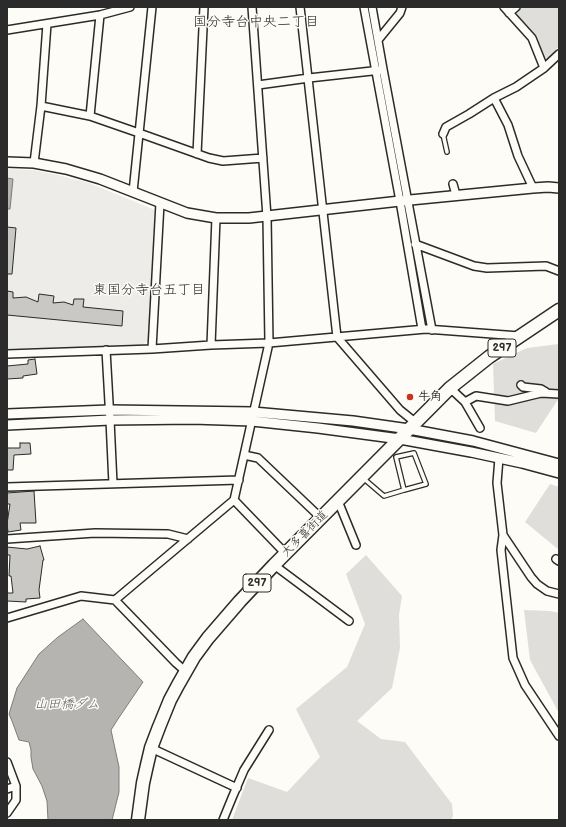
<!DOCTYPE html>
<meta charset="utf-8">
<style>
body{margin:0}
#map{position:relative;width:566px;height:827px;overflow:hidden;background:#fdfcf7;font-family:"Balsamiq Sans",sans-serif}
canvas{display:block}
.frame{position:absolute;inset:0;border:8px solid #2b2b2b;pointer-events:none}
</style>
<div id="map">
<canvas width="566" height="827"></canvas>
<div class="frame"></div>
</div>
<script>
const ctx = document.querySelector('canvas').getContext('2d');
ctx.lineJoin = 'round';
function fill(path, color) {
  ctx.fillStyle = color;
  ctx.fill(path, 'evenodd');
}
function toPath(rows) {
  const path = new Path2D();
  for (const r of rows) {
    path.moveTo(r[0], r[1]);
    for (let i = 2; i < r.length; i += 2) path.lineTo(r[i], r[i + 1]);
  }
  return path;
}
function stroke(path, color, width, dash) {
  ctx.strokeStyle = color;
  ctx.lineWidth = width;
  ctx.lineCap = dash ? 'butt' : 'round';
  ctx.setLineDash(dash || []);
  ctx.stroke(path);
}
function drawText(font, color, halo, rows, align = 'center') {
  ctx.font = font + ' "Balsamiq Sans","Klee One",sans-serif';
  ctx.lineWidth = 3;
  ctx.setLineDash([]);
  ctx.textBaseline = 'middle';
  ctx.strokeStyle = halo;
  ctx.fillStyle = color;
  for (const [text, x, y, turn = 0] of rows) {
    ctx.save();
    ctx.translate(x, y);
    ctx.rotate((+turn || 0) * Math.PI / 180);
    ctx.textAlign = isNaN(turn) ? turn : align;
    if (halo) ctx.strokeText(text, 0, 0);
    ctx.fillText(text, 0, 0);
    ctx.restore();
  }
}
fill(toPath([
 [7,169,32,170,58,175,89,183,155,210,148,341,142,345,7,349]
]), '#edece8');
fill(toPath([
 [522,7,559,7,559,46,548,59,544,57,537,36,516,13],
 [559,344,559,398,536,433,495,421,493,364,527,348],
 [550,484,559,487,559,550,525,522],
 [366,555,402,596,399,615,400,648,392,688,357,721,381,739,405,742,452,804,453,816,451,820,232,820,248,778,287,792,320,757,296,709,347,667,365,624,346,574],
 [524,610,550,611,559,613,559,713,530,660]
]), '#dfdeda');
const water = toPath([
 [7,178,13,179,10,209,7,209,7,178],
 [83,619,143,682,118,719,111,730,119,767,119,792,112,820,48,820,47,801,42,786,33,769,31,757,31,750,29,742,19,740,12,721,9,714,17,688,39,654,58,637,83,619]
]);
fill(water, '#b5b4b1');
stroke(water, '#7e7d7b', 1);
const building = toPath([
 [7,227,16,228,12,274,7,274,7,227],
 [7,291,13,292,13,298,26,297,38,302,39,294,54,296,53,303,64,302,73,305,74,299,84,299,83,307,123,311,122,326,7,315,7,291],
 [35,359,37,374,23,376,23,378,7,379,7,366,28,364,28,360,35,359],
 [20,443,30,443,31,454,14,455,13,470,7,470,7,448,20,448,20,443],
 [34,491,36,523,20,523,21,530,8,532,7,524,10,504,7,504,7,493,34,491],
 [40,546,44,560,43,560,39,590,40,598,26,599,26,602,7,601,7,593,13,593,11,576,9,576,10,555,7,555,7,547,27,549,40,546]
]);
fill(building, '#c9c8c4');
stroke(building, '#2b2b2b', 1);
const service = toPath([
 [443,134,447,152],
 [363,478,384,496,404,490,426,484,414,453,396,457,404,490]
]);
const minor = toPath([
 [300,7,337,337,400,410,416,423],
 [364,7,400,201,422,329],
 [372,7,383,69,432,330],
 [504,7,532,38,544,68],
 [509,13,516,7],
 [7,30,100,15,130,7],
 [378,40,400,13,402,7],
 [258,85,309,78,381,70],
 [494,98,508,125,518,156,533,188],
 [41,106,90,116,139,133,209,158,223,161,263,158],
 [90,116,100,15],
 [443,134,446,127,469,114,494,98,516,87,544,68,559,54],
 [197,154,204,7],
 [34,163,41,106,47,24],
 [453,184,456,195],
 [133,192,152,7],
 [415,244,474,266,487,268,546,266,559,271],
 [211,345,216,218],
 [152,349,160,203],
 [106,350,110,420,113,484],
 [7,354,152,349,211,345,269,343,426,329,519,336],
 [521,385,523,387,541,389,546,392],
 [450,388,465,402,480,428],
 [465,402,476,396,508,401,541,393,559,394],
 [244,455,258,458,321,518],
 [499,458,497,483,503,535,501,550,513,658,525,685,559,736],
 [7,487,239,480],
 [234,500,286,554],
 [338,501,356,545],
 [503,535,531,577,537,584,547,591,559,594],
 [7,539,95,533,168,534,188,539],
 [556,559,559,561],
 [274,565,349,621],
 [115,600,234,500,269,343,267,217,252,7],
 [7,618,81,596,115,600,176,663,185,671],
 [151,748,237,788],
 [7,762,16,786,16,800,7,813],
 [7,789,16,786],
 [223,820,232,798,244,770,269,730]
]);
const tertiary = toPath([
 [7,162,34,163,66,169,100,179,187,213,216,218,249,218,400,201,533,188,548,187,559,188],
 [7,414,109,410,253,412,353,421,409,429,473,441,559,464],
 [7,425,110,420,193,419,252,421,318,428,400,439,471,452,522,463,559,473]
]);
const trunk = toPath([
 [138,820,143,783,147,765,151,748,159,727,170,700,178,685,194,657,208,638,240,601,274,565,450,388,489,357,559,310]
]);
stroke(service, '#2b2b2b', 6);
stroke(minor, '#2b2b2b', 10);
stroke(tertiary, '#2b2b2b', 12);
stroke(trunk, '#2b2b2b', 15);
stroke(service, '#fdfcf7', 3.5);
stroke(minor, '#fdfcf7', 7);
stroke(tertiary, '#fdfcf7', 9);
stroke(trunk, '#fdfcf7', 12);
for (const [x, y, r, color] of [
 [410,397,4,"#c8321e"]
]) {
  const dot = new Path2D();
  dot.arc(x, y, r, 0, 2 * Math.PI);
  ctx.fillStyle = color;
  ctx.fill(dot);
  stroke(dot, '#fdfcf7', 1.5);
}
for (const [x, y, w] of [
 [502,348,28],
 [257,583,28]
]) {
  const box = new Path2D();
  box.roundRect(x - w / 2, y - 9, w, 18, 3);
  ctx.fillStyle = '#fdfcf7';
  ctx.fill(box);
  stroke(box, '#2b2b2b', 1);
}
drawText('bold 11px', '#2b2b2b', null, [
 ["297",502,348],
 ["297",257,583]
]);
drawText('bold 12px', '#2b2b2b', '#fdfcf7', [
 ["牛角",418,397]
], 'left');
drawText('12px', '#2b2b2b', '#fdfcf7', [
 ["大多喜街道",305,534,-45]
]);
drawText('italic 13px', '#5b5b5a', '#fdfcf7', [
 ["山田橋ダム",67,705]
]);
drawText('14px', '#2b2b2b', '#fdfcf7', [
 ["国分寺台中央二丁目",256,22],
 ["東国分寺台五丁目",149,290]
]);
</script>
